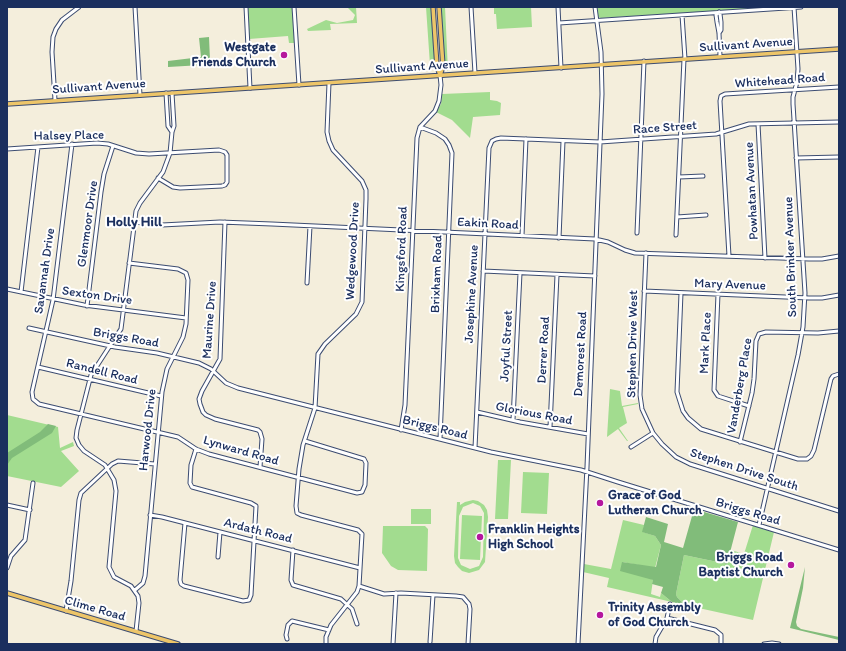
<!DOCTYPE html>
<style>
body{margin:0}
#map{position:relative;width:846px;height:651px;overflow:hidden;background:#f4eedc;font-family:Itim,sans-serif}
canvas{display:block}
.frame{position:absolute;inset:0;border:8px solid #1b2f5e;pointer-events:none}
</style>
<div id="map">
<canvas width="846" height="651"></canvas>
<div class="frame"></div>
</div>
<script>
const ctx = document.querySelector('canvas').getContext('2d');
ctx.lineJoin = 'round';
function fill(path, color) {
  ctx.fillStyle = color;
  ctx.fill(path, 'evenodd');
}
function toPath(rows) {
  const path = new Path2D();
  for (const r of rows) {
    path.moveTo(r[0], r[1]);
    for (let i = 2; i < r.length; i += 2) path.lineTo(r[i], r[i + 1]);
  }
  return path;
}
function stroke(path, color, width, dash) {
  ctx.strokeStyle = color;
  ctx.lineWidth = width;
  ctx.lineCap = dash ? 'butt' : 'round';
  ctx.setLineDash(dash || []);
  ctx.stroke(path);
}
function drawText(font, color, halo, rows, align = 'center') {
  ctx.font = font + ' Itim,sans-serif';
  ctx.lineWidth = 4;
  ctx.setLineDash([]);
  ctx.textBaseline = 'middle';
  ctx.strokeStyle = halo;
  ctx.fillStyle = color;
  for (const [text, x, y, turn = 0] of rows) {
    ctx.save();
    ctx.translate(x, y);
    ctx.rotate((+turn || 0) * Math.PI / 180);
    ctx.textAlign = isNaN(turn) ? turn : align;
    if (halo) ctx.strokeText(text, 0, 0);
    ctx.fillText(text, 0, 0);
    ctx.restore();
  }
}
fill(toPath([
 [247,7,294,7,295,43,289,43,288,36,249,39],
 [347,7,356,7,357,23,330,24,331,30,308,31,307,29,326,20,337,23,353,20,355,15],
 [426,7,431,7,435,59,432,64,430,65],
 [441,7,445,7,448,71,445,67],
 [494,7,531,7,532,27,497,29,496,14,494,14],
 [597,7,777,7,601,18,598,17],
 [490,92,490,100,497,101,501,103,500,115,473,117,470,138,452,120,436,112,441,104,442,94],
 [610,389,620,391,622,406,638,403,638,404,623,407,627,423,619,428,628,441,627,441,618,429,607,437],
 [7,415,58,427,60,448,73,442,74,446,61,451,79,471,61,487,7,476],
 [498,460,511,460,508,519,495,519],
 [523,472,549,473,547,514,521,513],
 [473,500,478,501,484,505,487,510,488,517,485,562,479,570,469,573,462,571,458,567,455,563,454,556,457,502,460,502,460,505,465,502],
 [473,503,480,506,484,513,483,557,479,566,470,569,461,565,458,558,459,516,463,507],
 [411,509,431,509,431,524,411,524],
 [462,515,482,516,480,560,460,559],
 [623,520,644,525,643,532,655,536,661,545,655,568,622,562,653,580,651,594,660,597,661,593,672,602,607,587,609,578,583,572,584,564,611,569],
 [753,525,774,532,753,620,685,605,677,597,676,594,684,555,727,564,731,550,744,554],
 [383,526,425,526,428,529,427,571,398,570,391,566,382,553]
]), '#a2dc8f');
fill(toPath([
 [209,37,210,60,202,61,202,65,168,67,168,61,201,57,199,38],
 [48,424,56,426,52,433,12,458,7,465,7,453,40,432],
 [694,509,738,522,727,564,684,555,676,594,677,597,685,605,672,602,661,593,663,587,652,584,653,580,620,571,622,562,656,567,661,545,655,536,642,532,646,517,668,524,664,542,683,548],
 [805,567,803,588,796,622,797,626,801,629,839,637,839,640,790,628]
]), '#81bc7a');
const minor = toPath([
 [135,7,140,95],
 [246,7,250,88],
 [294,7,299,85],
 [471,7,475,73],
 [558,7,561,68],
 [719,12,716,15,717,22,719,33,720,56],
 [719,12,720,14,721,22,721,30,719,33],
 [682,15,685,59],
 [559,23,801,7],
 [166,93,168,126,172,132],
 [55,100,52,52,53,37,56,29,62,20,79,7],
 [758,124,765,258],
 [420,127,436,133,445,139,449,145,452,153,440,439],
 [72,144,53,300,32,392,33,399,39,404,178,437,196,449,209,454,357,493,362,492,365,485,366,463,364,459,305,441],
 [7,149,97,143,108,144,136,153,149,154,219,150,225,152,227,155,227,182,225,185,222,186,180,188,173,187,158,178],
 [796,158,839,157],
 [679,177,703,176],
 [677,217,706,215],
 [134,222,162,225,220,222,272,224,595,239,608,242,625,250,635,253,809,259,822,259,839,256],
 [225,222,220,359,202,391,199,399,200,404,203,412,206,415,215,419,258,430,260,432,262,439,260,467],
 [637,233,644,61],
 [676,235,684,59],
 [522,236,526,139],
 [559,238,563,141],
 [646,253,640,395,642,409,653,433,662,444,676,457,690,464,839,511],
 [729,256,720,101,721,96,725,94,839,87],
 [129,263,178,269,186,273,188,280,186,324,183,337,167,369,162,392,145,576,143,583,135,590],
 [483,271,595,276],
 [307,283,310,226],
 [7,289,84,305,186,318],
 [644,291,809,298,822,298,839,295],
 [21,292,38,147],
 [681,293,677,392,683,411,688,418,701,429,798,459,807,459,811,456,814,450,831,379,833,376,839,374],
 [718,294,714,390,718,396,721,397,749,406],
 [87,306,101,192,104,174,113,146],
 [29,328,115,347,157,353,199,363,211,369,226,383,238,388,491,452,581,470,618,482,839,550],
 [38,367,161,396],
 [477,412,520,422,588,434],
 [513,420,520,273],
 [550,427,557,275],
 [401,430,405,405,417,138,420,127,435,111,439,101,441,85,440,75],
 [740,442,752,393,754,379,756,341,759,334,766,332,818,333,839,331],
 [631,447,653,433],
 [475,448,489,148,492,141,496,139,501,138,600,142,716,134,749,124,839,122],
 [7,505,30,510],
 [150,515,162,517,360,568],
 [185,523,180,580,181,584,184,586,243,601,249,600,251,595,256,506,251,503,192,487,190,483,191,465,196,449],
 [759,525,798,355,803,327,805,293,793,104,793,97,797,82,798,69,794,7],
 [293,550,291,580,293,585,341,599,352,609,357,624],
 [218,557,220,532],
 [7,568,11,556,25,540,33,483],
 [359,586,384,594,401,593,456,596,463,597,469,604,470,609,468,644],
 [66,611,71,581,79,500,81,493,112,464,118,461,155,464],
 [667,618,715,630,721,635,721,644],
 [136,631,139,603,138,596,131,586,114,577,109,567,116,491,114,480,105,465,84,451,79,445,76,438,77,430,91,375,115,338,121,329,136,211,140,203,163,172,170,153,172,132,174,126,172,93],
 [287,639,286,635,288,625,292,621,329,630],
 [430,642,433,595],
 [326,644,326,637,331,625,357,592,359,586,362,534,358,530,301,515,297,513,296,506,299,469,303,445,315,408,318,354,325,344,356,314,362,302,366,199,366,190,362,181,333,150,329,141,327,132,329,83],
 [393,644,396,593],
 [578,644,587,467,602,94,601,52,595,7],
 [655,644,656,637,667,618,670,604],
 [764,644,772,643,779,644]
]);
const major = toPath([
 [433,7,437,67,440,75],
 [439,7,443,67,440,75],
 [7,104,839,49],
 [7,593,178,644]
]);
stroke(minor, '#3c4c71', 5);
stroke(major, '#3c4c71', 5.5);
stroke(minor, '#fff', 3);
stroke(major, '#edc569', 3.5);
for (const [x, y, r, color] of [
 [284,55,4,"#b5179e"],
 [600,503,4,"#b5179e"],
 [480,537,4,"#b5179e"],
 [791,565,4,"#b5179e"],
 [600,615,4,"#b5179e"]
]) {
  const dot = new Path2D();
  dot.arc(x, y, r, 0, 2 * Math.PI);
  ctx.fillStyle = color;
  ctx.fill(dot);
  stroke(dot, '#fff', 1.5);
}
drawText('13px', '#1b2f5e', '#fff', [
 ["Sullivant Avenue",746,45,-4],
 ["Sullivant Avenue",422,67,-4],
 ["Whitehead Road",780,81,-4],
 ["Sullivant Avenue",99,87,-4],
 ["Race Street",665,128,-4],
 ["Halsey Place",69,136,-1],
 ["Powhatan Avenue",752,191,-93],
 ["Glenmoor Drive",88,224,-82],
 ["Eakin Road",488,224,3],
 ["Kingsford Road",402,249,-88],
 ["Wedgewood Drive",353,251,-87],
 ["South Brinker Avenue",791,257,-92],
 ["Savannah Drive",45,271,-82],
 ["Brixham Road",437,274,-88],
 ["Mary Avenue",730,285,2],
 ["Josephine Avenue",472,294,-87],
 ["Sexton Drive",97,296,8],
 ["Maurine Drive",210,320,-86],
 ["Briggs Road",126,338,10],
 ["Mark Place",706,343,-87],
 ["Stephen Drive West",633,344,-89],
 ["Joyful Street",507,346,-87],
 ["Derrer Road",544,350,-87],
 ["Demorest Road",581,354,-87],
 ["Randell Road",102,372,14],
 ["Vanderberg Place",740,386,-80],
 ["Glorious Road",534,414,11],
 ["Briggs Road",435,428,14],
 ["Harwood Drive",148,430,-84],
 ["Lynward Road",241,451,16],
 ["Stephen Drive South",744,470,18],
 ["Briggs Road",748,512,17],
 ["Ardath Road",258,531,14],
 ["Clime Road",95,609,16]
]);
drawText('bold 13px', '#1b2f5e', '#fff', [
 ["Westgate",276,48,"right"],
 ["Friends Church",276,63,"right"],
 ["Grace of God",608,496],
 ["Lutheran Church",608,511],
 ["Franklin Heights",488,530],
 ["High School",488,545],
 ["Briggs Road",783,558,"right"],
 ["Baptist Church",783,573,"right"],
 ["Trinity Assembly",608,608],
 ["of God Church",608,623]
], 'left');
drawText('bold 14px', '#1b2f5e', '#fff', [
 ["Holly Hill",134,222]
]);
</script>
